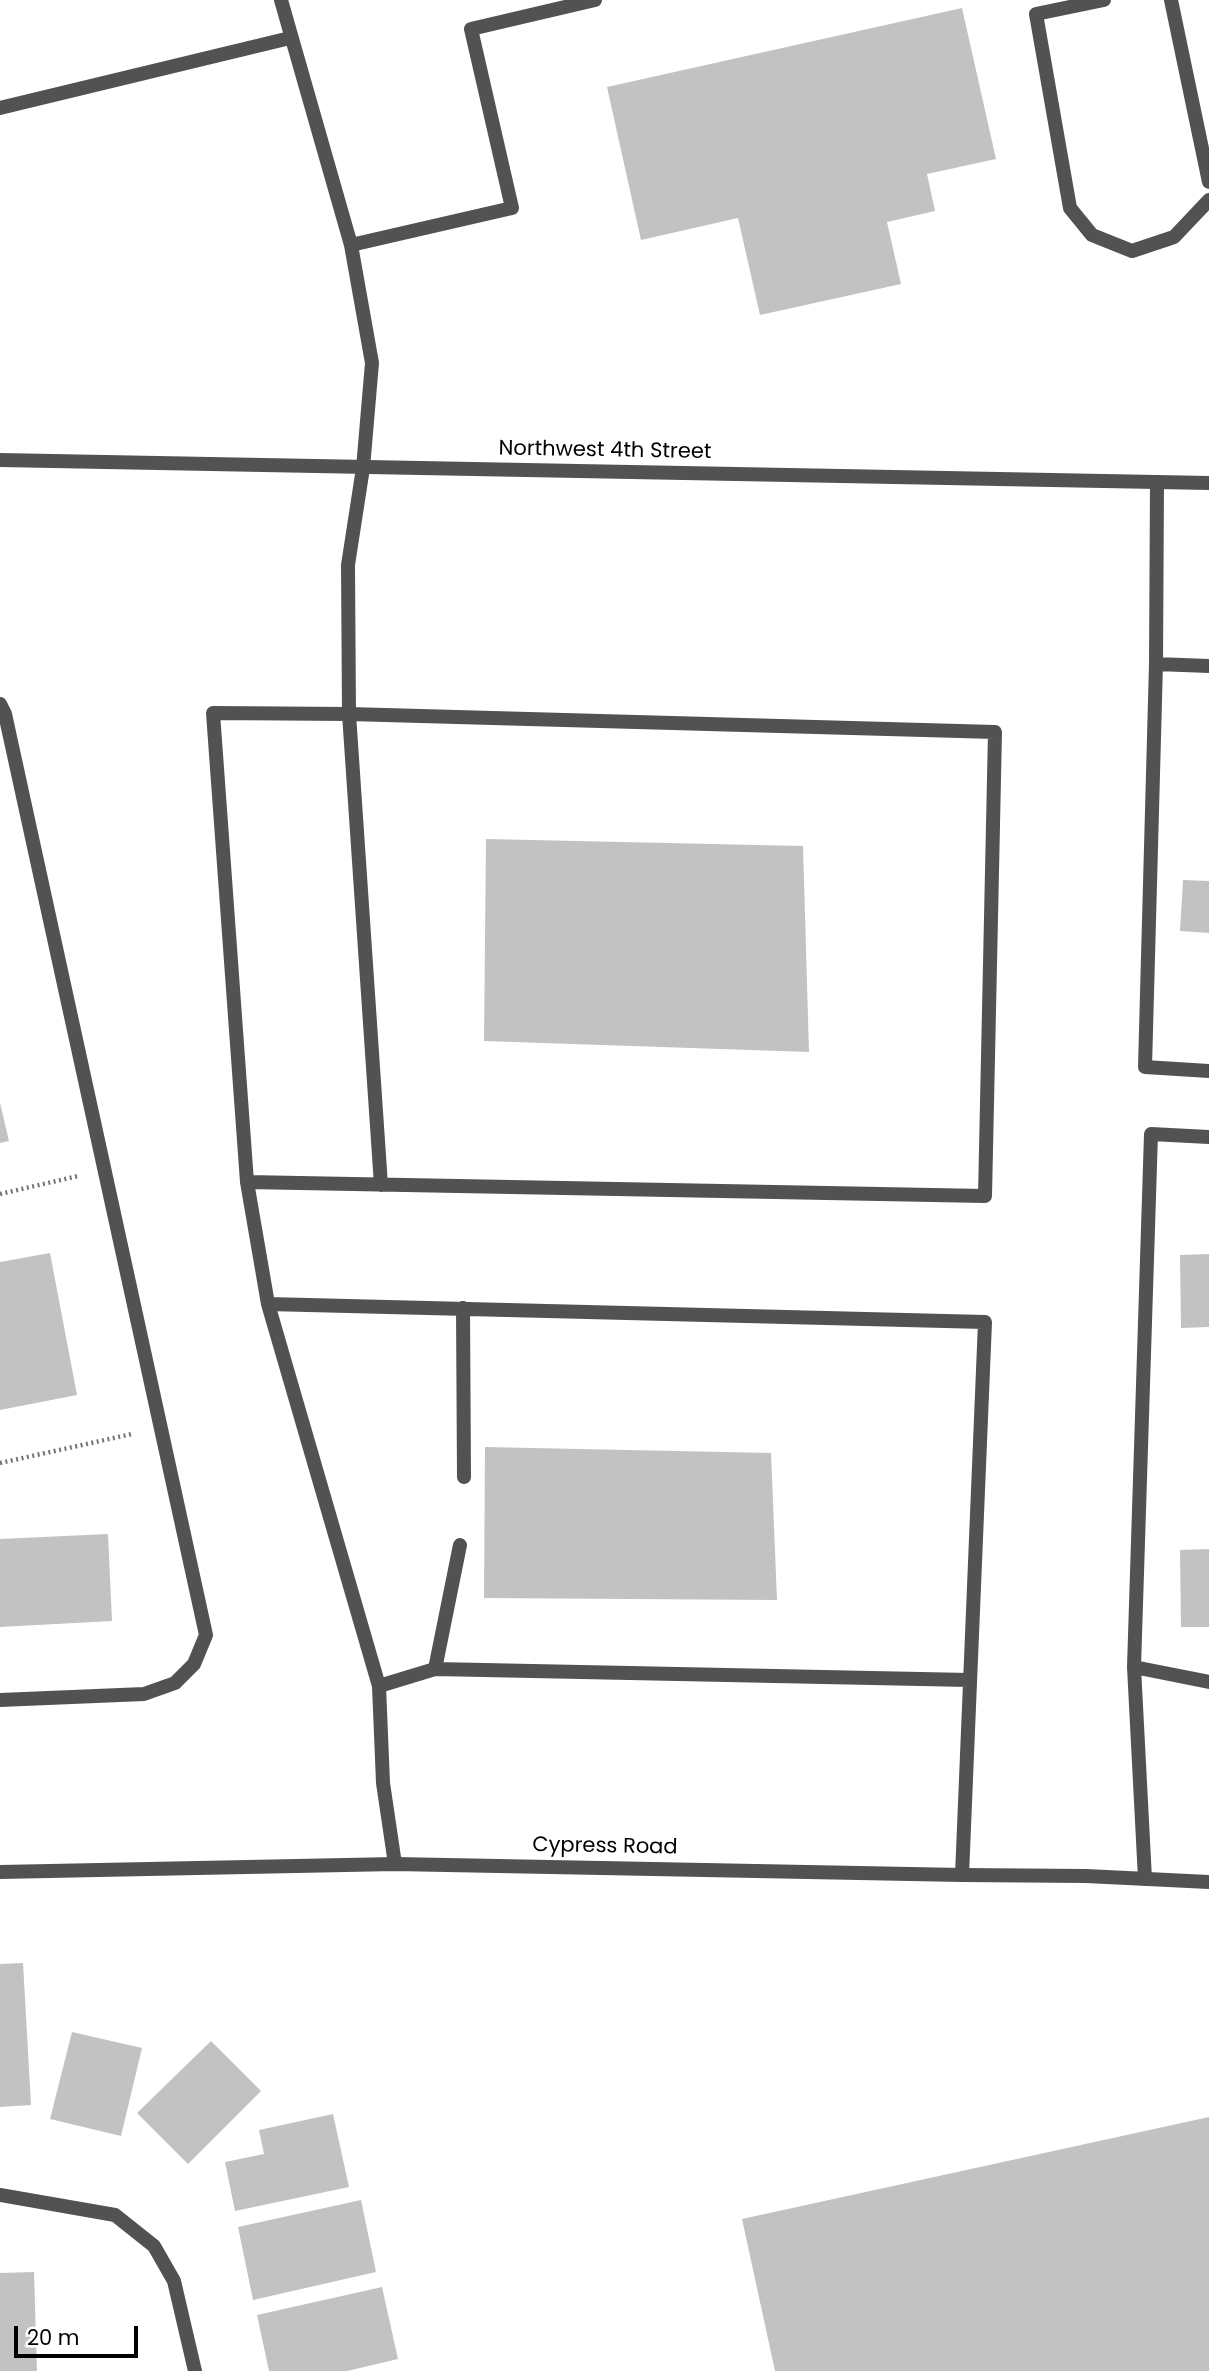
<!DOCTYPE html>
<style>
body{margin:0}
#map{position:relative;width:1209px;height:2371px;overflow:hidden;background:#fff;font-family:Poppins,sans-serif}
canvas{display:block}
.scale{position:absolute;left:14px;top:2326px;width:124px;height:32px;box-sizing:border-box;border:4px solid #000;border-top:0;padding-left:9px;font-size:21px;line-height:24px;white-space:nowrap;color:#000;-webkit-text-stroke:5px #fff;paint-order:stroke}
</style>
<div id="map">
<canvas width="1209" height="2371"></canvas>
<div class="scale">20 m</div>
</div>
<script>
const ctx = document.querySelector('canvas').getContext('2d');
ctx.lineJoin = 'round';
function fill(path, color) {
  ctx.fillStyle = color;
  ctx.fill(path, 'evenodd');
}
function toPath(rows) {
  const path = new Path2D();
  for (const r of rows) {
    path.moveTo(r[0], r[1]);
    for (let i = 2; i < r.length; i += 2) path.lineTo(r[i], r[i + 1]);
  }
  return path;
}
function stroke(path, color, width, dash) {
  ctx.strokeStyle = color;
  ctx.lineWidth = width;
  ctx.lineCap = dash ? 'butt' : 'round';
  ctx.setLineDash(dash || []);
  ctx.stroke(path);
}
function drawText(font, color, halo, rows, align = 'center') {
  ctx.font = font + ' Poppins,sans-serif';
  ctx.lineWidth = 5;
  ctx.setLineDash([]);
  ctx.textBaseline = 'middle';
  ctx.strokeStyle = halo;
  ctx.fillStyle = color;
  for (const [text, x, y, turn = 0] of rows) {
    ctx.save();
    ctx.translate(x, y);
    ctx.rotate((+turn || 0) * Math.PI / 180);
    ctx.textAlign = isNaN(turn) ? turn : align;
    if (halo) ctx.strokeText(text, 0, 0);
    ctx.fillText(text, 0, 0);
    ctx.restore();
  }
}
fill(toPath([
 [962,8,996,159,927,174,935,211,887,222,901,284,760,315,738,218,641,240,607,87],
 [486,839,803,846,809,1052,484,1041],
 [1183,880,1209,881,1209,933,1180,931],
 [0,1103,9,1141,0,1143],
 [50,1253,77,1395,0,1410,0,1262],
 [1209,1254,1209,1327,1181,1328,1180,1255],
 [485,1447,771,1453,777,1600,484,1598],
 [108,1534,112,1621,0,1627,0,1539],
 [1209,1549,1209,1627,1181,1627,1180,1550],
 [23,1963,31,2105,0,2107,0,1964],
 [72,2032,142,2048,121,2136,50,2119],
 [211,2041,261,2091,188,2164,137,2113],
 [333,2114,349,2187,235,2211,225,2162,264,2154,259,2130],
 [1209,2117,1209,2371,775,2371,742,2219],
 [361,2200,376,2272,253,2300,238,2227],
 [34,2272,37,2371,0,2371,0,2273],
 [382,2287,398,2359,347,2371,269,2371,257,2315]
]), '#c2c2c2');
stroke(toPath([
 [0,1194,78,1176],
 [0,1463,132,1434]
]), '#747474', 4.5, [2, 3.5]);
stroke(toPath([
 [281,0,351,245,372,363,363,468,348,565,349,714,381,1185],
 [1104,0,1036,14,1070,208,1092,235,1132,251,1174,237,1209,200],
 [1171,0,1209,182],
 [0,108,290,38],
 [351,245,512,208,471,29,595,0],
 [1157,482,1156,664,1209,666],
 [1156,664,1145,1067,1209,1071],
 [0,704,5,714,206,1635,194,1664,175,1683,144,1694,0,1700],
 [247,1182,985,1196,995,732,349,714,213,713,247,1182,268,1304],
 [463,1308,464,1477],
 [1134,1667,1209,1682],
 [435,1669,460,1545],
 [379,1686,435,1669,969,1680],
 [395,1864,383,1783,379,1686,268,1304,985,1322,962,1875],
 [1145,1879,1134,1667,1151,1134,1209,1137]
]), '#525252', 14);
stroke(toPath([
 [0,460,1209,483],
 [0,1872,395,1864,962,1875,1086,1876,1209,1882],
 [0,2195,115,2215,154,2246,174,2281,195,2371]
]), '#525252', 14);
drawText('21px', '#000', '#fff', [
 ["Northwest 4th Street",605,451,1],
 ["Cypress Road",605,1847,1]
]);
</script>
